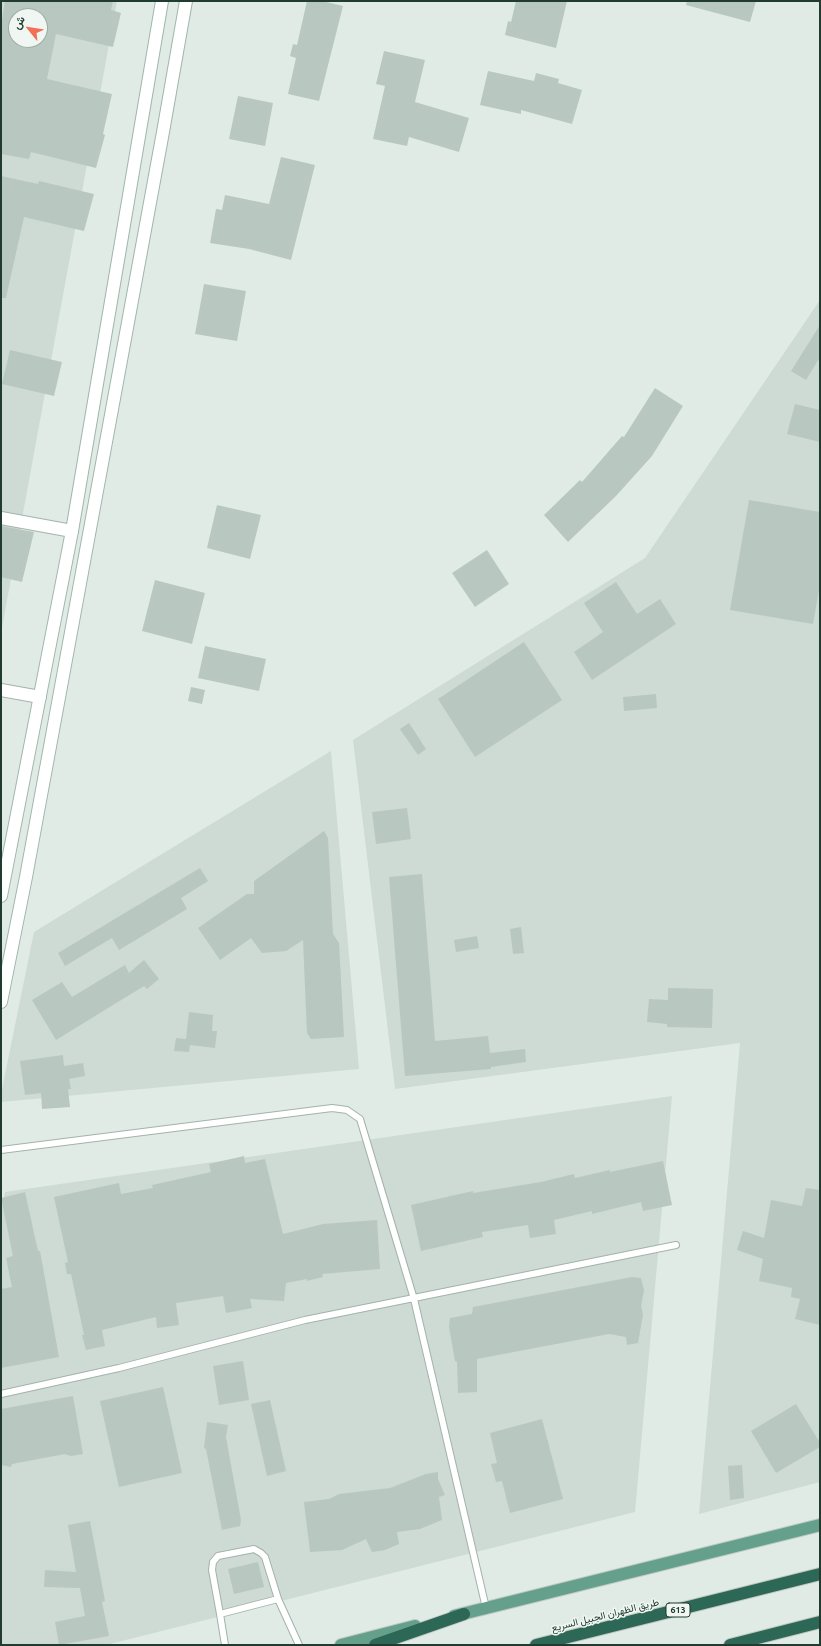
<!DOCTYPE html>
<meta charset="utf-8">
<style>
body{margin:0}
#map{position:relative;width:821px;height:1646px;overflow:hidden;background:#e0ebe5;font-family:Ubuntu,Vazirmatn,sans-serif}
canvas{display:block}
.frame{position:absolute;inset:0;border:2px solid #213b31;pointer-events:none}
.north{position:absolute;left:8px;top:8px;width:40px;height:40px;box-sizing:border-box;background:#f0f7f3;border:1px solid #9daca5;border-radius:50%;rotate:300deg;font-size:11px;font-weight:700;line-height:16px;text-align:center;color:#213b31}
.north::after{content:'';display:block;margin:auto;width:14px;height:18px;background:#f17057;clip-path:polygon(50% 0,100% 100%,50% 72%,0 100%)}
</style>
<div id="map">
<canvas width="821" height="1646"></canvas>
<div class="frame"></div>
<div class="north">ش</div>
</div>
<script>
const ctx = document.querySelector('canvas').getContext('2d');
ctx.lineJoin = 'round';
function fill(path, color) {
  ctx.fillStyle = color;
  ctx.fill(path, 'evenodd');
}
function toPath(rows) {
  const path = new Path2D();
  for (const r of rows) {
    path.moveTo(r[0], r[1]);
    for (let i = 2; i < r.length; i += 2) path.lineTo(r[i], r[i + 1]);
  }
  return path;
}
function stroke(path, color, width, dash) {
  ctx.strokeStyle = color;
  ctx.lineWidth = width;
  ctx.lineCap = dash ? 'butt' : 'round';
  ctx.setLineDash(dash || []);
  ctx.stroke(path);
}
function drawText(font, color, halo, rows, align = 'center') {
  ctx.font = font + ' Ubuntu,Vazirmatn,sans-serif';
  ctx.lineWidth = 3;
  ctx.setLineDash([]);
  ctx.textBaseline = 'middle';
  ctx.strokeStyle = halo;
  ctx.fillStyle = color;
  for (const [text, x, y, turn = 0] of rows) {
    ctx.save();
    ctx.translate(x, y);
    ctx.rotate((+turn || 0) * Math.PI / 180);
    ctx.textAlign = isNaN(turn) ? turn : align;
    if (halo) ctx.strokeText(text, 0, 0);
    ctx.fillText(text, 0, 0);
    ctx.restore();
  }
}
fill(toPath([
 [1,1,117,1,1,633],
 [16,16,40,16,40,40,16,40],
 [820,300,820,1482,699,1514,740,1043,395,1089,353,740,645,558],
 [331,751,359,1069,1,1102,1,1094,34,932],
 [672,1096,635,1512,106,1645,1,1645,1,1212,5,1192]
]), '#cedad4');
fill(toPath([
 [5,1,113,1,111,10,121,13,113,47,56,34,47,79,112,94,103,134,105,135,96,168,31,152,29,159,1,154,1,26],
 [16,16,40,16,40,40,16,40],
 [307,1,322,1,343,6,319,101,288,94,296,58,290,56,293,44,297,45],
 [516,1,567,1,556,48,505,35,508,21,511,22],
 [687,1,756,1,750,22,686,5],
 [384,51,425,60,415,102,469,118,459,152,409,137,407,146,373,139,385,86,376,84],
 [488,71,534,81,536,73,559,79,558,83,582,90,572,124,521,110,521,114,480,105],
 [238,96,273,103,265,146,229,139],
 [281,157,315,165,291,260,249,249,210,243,216,209,222,210,225,195,269,204],
 [1,176,38,184,39,181,94,194,84,231,24,217,6,298,1,298],
 [204,284,246,291,237,341,195,334],
 [820,325,820,357,806,380,791,371],
 [10,350,62,362,54,396,2,384],
 [655,388,683,406,652,456,616,496,568,542,544,515,580,480,582,482,622,436,624,437],
 [795,404,820,410,820,442,787,434],
 [749,500,820,512,820,584,813,624,730,610],
 [217,505,261,515,250,559,207,548],
 [1,526,34,532,22,582,1,577],
 [487,550,509,584,475,607,452,573],
 [155,580,205,593,192,644,142,631],
 [616,582,637,614,660,599,676,624,592,680,574,652,603,632,584,603],
 [524,642,562,700,475,757,438,699],
 [205,646,266,659,259,691,198,678],
 [191,687,205,690,202,704,188,701],
 [656,694,657,708,624,711,623,697],
 [409,723,426,749,418,755,400,729],
 [407,808,411,839,376,844,372,812],
 [324,831,328,838,333,934,339,943,344,1037,311,1039,307,1033,303,940,286,951,262,953,251,938,220,960,198,928,247,894,254,894,254,881],
 [200,868,208,881,181,898,187,909,119,950,112,938,65,966,58,953],
 [422,874,435,1041,488,1036,490,1053,525,1049,526,1062,491,1067,491,1069,405,1076,389,877],
 [521,927,524,953,513,954,510,929],
 [477,936,479,948,456,952,454,940],
 [144,960,159,979,147,989,144,986,56,1040,32,1000,62,982,72,997,125,965,129,973],
 [668,988,713,989,712,1028,667,1027,667,1024,647,1022,649,999,668,1000],
 [189,1012,213,1015,212,1031,217,1031,215,1048,190,1045,189,1052,174,1051,176,1038,186,1039],
 [63,1055,64,1066,83,1063,85,1076,69,1079,71,1089,68,1089,70,1107,42,1109,41,1093,25,1095,20,1061],
 [244,1156,245,1163,265,1159,283,1234,323,1224,377,1220,380,1269,322,1274,323,1277,307,1281,307,1279,286,1283,284,1301,250,1299,252,1308,226,1313,223,1296,176,1303,179,1325,157,1328,156,1317,102,1330,105,1346,86,1350,82,1335,84,1335,71,1274,67,1274,65,1263,68,1262,54,1197,119,1183,121,1194,153,1188,152,1185,211,1172,209,1164],
 [663,1161,672,1205,643,1211,641,1202,592,1214,592,1211,554,1220,556,1234,530,1238,528,1225,482,1232,483,1237,421,1251,411,1205,473,1191,473,1193,541,1182,574,1174,575,1178,610,1170,610,1172],
 [806,1188,820,1190,820,1325,795,1319,800,1299,791,1297,792,1288,759,1281,763,1259,737,1250,743,1231,764,1238,771,1200,802,1206],
 [25,1192,38,1251,40,1251,59,1357,1,1368,1,1289,12,1287,6,1258,13,1256,1,1198],
 [632,1277,641,1278,644,1290,641,1306,643,1315,638,1343,627,1345,626,1337,609,1334,477,1359,477,1392,458,1393,457,1362,455,1361,449,1327,450,1318,472,1314,473,1307],
 [243,1361,249,1400,219,1405,213,1366],
 [163,1387,182,1473,119,1487,100,1401],
 [73,1396,83,1454,71,1456,65,1454,12,1464,11,1467,1,1465,1,1409],
 [270,1400,286,1471,267,1476,251,1404],
 [796,1404,820,1443,820,1447,776,1473,751,1431],
 [542,1419,563,1499,510,1513,502,1481,496,1482,491,1464,497,1463,490,1433],
 [207,1422,228,1425,226,1437,241,1520,240,1526,222,1530,206,1449,204,1448],
 [742,1465,744,1498,730,1500,728,1466],
 [438,1472,438,1479,445,1495,439,1497,442,1520,420,1529,397,1532,399,1544,385,1550,372,1552,366,1539,342,1550,310,1552,304,1502,329,1499,339,1494,390,1488,426,1474],
 [90,1521,105,1601,102,1602,109,1636,59,1645,55,1622,85,1616,80,1588,44,1587,45,1570,76,1572,68,1525],
 [258,1562,264,1587,234,1594,228,1569]
]), '#b8c8c0');
const lane = toPath([
 [1,1150,332,1108,347,1110,360,1119,414,1299,486,1608],
 [1,1394,119,1368,305,1320,676,1245],
 [220,1614,212,1570,213,1562,218,1556,254,1549,261,1553,265,1557,278,1599],
 [225,1645,220,1614,278,1599,299,1645]
]);
const street = toPath([
 [1,518,72,531],
 [1,690,40,697]
]);
const secondary = toPath([
 [1,896,72,531,162,1],
 [1,1002,26,877,163,132,186,1]
]);
const primary = toPath([
 [454,1616,820,1525],
 [341,1645,415,1626]
]);
const highway = toPath([
 [375,1645,464,1614],
 [536,1645,820,1574],
 [730,1645,820,1622]
]);
stroke(lane, '#a3b3ab', 8);
stroke(street, '#a3b3ab', 14);
stroke(secondary, '#9fb6ac', 14);
stroke(primary, '#c1c8c5', 14);
stroke(highway, '#c1c8c5', 14);
stroke(lane, '#fff', 6);
stroke(street, '#fff', 12);
stroke(secondary, '#fff', 12);
stroke(primary, '#64a08b', 12);
stroke(highway, '#2d6756', 12);
for (const [x, y, w] of [
 [678,1610,24]
]) {
  const box = new Path2D();
  box.roundRect(x - w / 2, y - 7, w, 14, 3);
  ctx.fillStyle = '#f0f7f3';
  ctx.fill(box);
  stroke(box, '#213b31', 1);
}
drawText('bold 9px', '#213b31', null, [
 ["613",678,1610]
]);
drawText('10px', '#213b31', '#f0f7f3', [
 ["طريق الظهران الجبيل السريع",605,1615,-14]
]);
</script>
